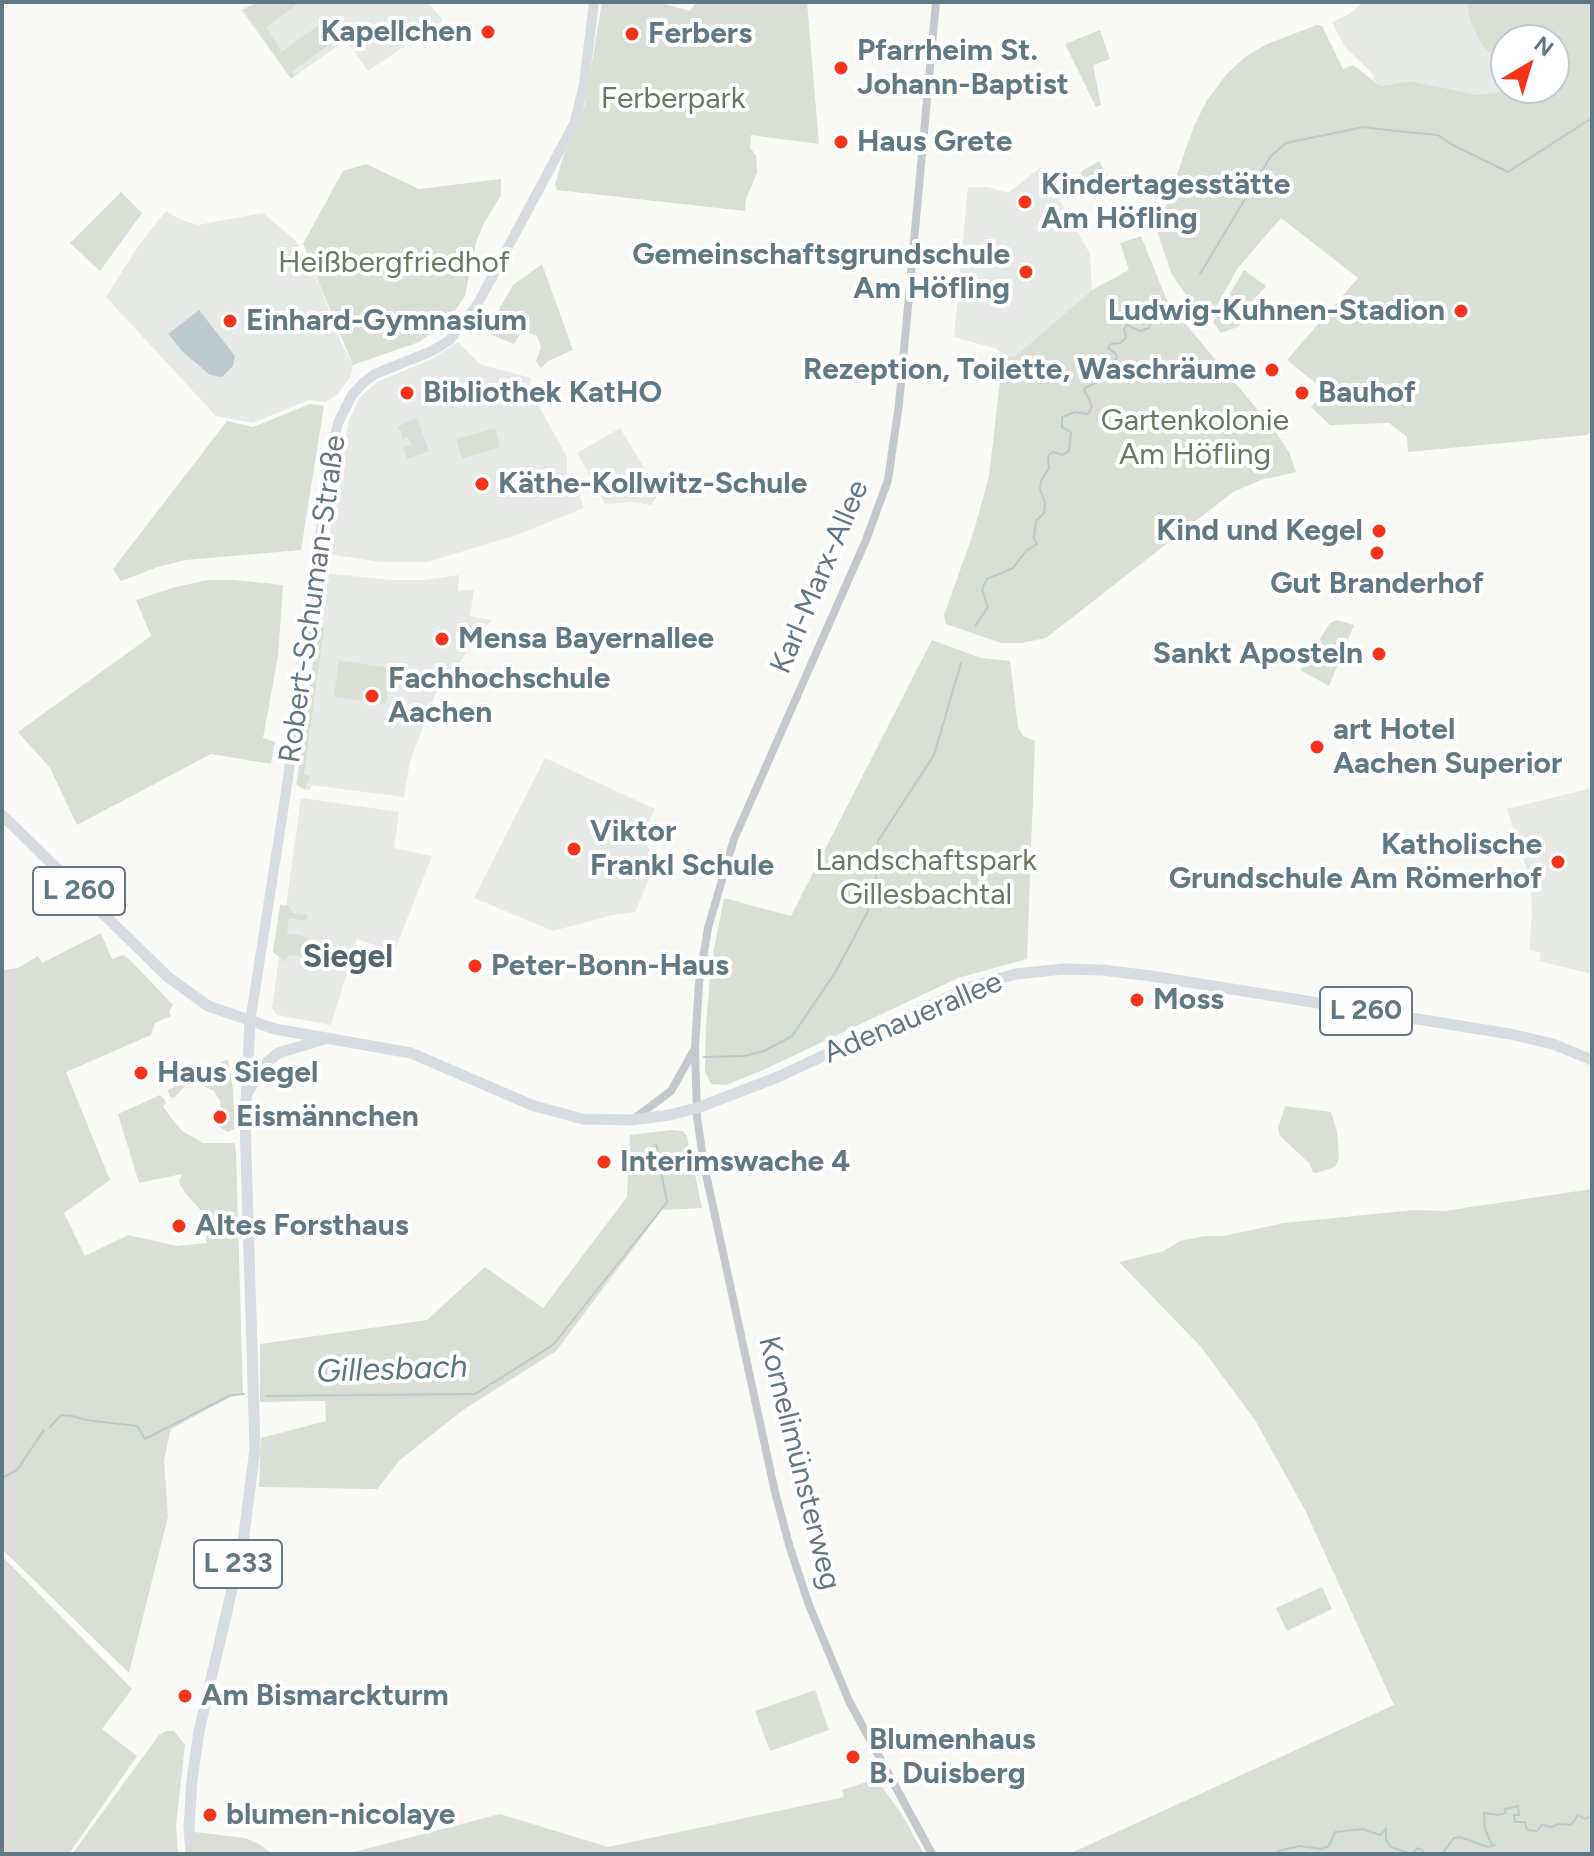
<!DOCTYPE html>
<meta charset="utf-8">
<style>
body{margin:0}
#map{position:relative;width:1594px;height:1856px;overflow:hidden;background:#f9f9f6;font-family:Figtree,sans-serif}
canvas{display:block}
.frame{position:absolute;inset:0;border:4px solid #617984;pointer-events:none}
.north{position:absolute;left:1490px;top:24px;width:80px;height:80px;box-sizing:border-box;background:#fff;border:2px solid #c0c9ce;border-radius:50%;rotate:38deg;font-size:22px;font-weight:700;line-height:32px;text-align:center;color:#617984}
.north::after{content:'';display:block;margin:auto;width:28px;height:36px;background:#f63419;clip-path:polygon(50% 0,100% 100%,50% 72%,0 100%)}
</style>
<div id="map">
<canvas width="1594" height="1856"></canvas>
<div class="frame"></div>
<div class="north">N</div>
</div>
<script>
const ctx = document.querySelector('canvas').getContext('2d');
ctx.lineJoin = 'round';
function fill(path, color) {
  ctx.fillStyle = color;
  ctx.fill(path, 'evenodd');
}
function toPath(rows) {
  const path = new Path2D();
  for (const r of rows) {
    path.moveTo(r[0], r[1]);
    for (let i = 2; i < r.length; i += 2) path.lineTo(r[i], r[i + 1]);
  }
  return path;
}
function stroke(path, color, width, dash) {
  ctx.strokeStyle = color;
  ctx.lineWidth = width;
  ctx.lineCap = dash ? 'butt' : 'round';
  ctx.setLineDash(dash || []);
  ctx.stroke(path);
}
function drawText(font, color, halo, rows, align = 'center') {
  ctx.font = font + ' Figtree,sans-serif';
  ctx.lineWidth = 8;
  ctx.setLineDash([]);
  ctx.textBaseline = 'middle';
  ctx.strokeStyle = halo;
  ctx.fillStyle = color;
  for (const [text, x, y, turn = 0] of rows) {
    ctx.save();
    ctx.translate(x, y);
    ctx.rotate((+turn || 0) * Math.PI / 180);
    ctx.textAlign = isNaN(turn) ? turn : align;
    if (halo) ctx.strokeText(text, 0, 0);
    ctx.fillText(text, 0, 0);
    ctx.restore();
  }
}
fill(toPath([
 [257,2,428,2,443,20,368,71,346,40,291,79,241,10],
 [1364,2,1467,2,1470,21,1501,63,1506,64,1506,88,1500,92,1478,95,1410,81,1380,86,1373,79,1375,76,1345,47,1332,22,1349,14],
 [1041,167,1090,254,1092,290,1014,357,1003,355,997,349,954,337,968,187,988,187,1008,193],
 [166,211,179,219,198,225,263,213,296,241,320,286,342,345,353,365,350,378,336,396,325,402,309,400,253,423,216,416,106,297,139,245],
 [458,342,480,364,531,378,529,388,567,457,567,477,577,490,584,508,514,536,427,562,380,562,329,554,332,505,349,420,360,397,377,382,432,359],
 [620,428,659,492,652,505,631,502,605,504,577,453],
 [325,573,390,580,426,580,459,575,458,591,474,589,470,616,491,620,461,660,447,677,442,677,410,761,404,797,312,785,310,790,301,789,296,784],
 [545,758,655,809,641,838,657,860,635,912,612,915,553,931,474,898],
 [1592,788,1592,974,1539,961,1541,953,1529,950,1532,915,1531,882,1507,809],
 [301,798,399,812,394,848,432,856,394,952,357,939,331,1025,277,1015,272,1008]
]), '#e7e9e7');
fill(toPath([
 [259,2,300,2,266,27,281,50,280,53,319,25,332,43,292,71,295,75,291,78,243,10],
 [602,2,658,2,690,11,696,2,807,2,819,144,751,135,750,148,756,155,757,173,746,199,745,211,557,190,555,185,563,157,585,105],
 [1467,2,1592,2,1592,429,1587,435,1408,452,1407,437,1389,423,1330,425,1311,407,1325,391,1287,360,1358,278,1281,218,1237,269,1207,324,1172,275,1157,231,1194,126,1207,100,1227,74,1245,57,1267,44,1317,25,1322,26,1343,69,1353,65,1380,86,1410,81,1478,95,1500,92,1506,88,1554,88,1554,40,1506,40,1506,64,1501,63,1482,45,1470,21],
 [1100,30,1110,59,1093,65,1101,105,1096,107,1065,44],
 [1099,161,1114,187,1094,198,1080,172],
 [366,164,419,189,501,179,501,195,484,223,476,242,465,296,447,322,419,342,353,365,303,244,343,171],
 [121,192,142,213,100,271,70,243],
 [1141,236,1168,303,1273,428,1289,452,1296,472,1261,480,1233,492,1046,638,1021,643,1001,643,946,624,944,615,973,534,989,476,1003,355,1014,357,1092,290,1129,270,1120,243],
 [542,264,573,350,548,361,541,368,536,361,541,347,537,336,525,332,520,334,514,344,489,334,489,327,513,285],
 [1244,270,1266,286,1240,316,1240,326,1221,333,1213,322],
 [310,404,324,406,301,550,186,560,158,567,121,581,113,569,227,421,253,427],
 [417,418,429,451,407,459,403,448,411,445,408,437,402,439,401,432,397,427],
 [495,428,500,447,462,459,456,439],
 [207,580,234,580,283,585,278,656,263,738,275,742,271,764,211,754,77,825,50,768,18,732,151,636,136,600,172,588],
 [1337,620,1354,625,1329,686,1300,670,1330,623],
 [319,621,322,622,321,627,324,628,304,774,310,776,305,789,297,785],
 [932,640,981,658,1010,661,1018,727,1023,736,1035,741,1027,959,958,978,761,1071,726,1085,711,1084,705,1071,706,1025,711,965,724,898,791,916],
 [337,660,391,668,386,704,331,696,334,696,335,688,339,661],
 [280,905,289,906,293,913,308,915,307,921,289,918,287,933,308,937,305,957,288,955,286,962,273,952],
 [101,933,112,959,123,955,130,960,173,1005,169,1011,171,1016,155,1023,151,1035,66,1072,110,1180,64,1213,85,1256,128,1235,177,1246,207,1243,206,1237,213,1229,209,1219,185,1193,179,1182,182,1174,139,1183,118,1114,160,1095,164,1099,166,1103,163,1106,169,1115,182,1131,203,1143,232,1143,235,1144,236,1151,243,1395,230,1397,171,1429,164,1460,168,1517,129,1673,2,1549,2,970,18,968,38,956,42,963],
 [226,1060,228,1060,233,1090,235,1129,227,1132,217,1125,223,1125,220,1101,214,1091,202,1085,202,1082,196,1081,195,1084,185,1086,174,1098,170,1097,168,1090],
 [1285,1106,1331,1112,1337,1132,1339,1158,1335,1167,1316,1173,1313,1172,1309,1163,1280,1136,1278,1128],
 [671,1130,683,1131,687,1136,702,1208,662,1210,556,1351,463,1410,400,1460,377,1489,259,1487,261,1438,326,1421,325,1401,260,1402,260,1344,427,1320,485,1267,543,1308,627,1197,630,1135],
 [1592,1189,1592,1854,1069,1854,1394,1705,1305,1510,1255,1420,1201,1347,1119,1262,1164,1251,1180,1241,1205,1236,1224,1236,1284,1223,1414,1210,1444,1211],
 [2,1556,132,1689,102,1729,137,1756,69,1854,2,1854],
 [1322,1587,1332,1609,1287,1631,1276,1608],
 [815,1690,829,1730,770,1751,755,1711],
 [166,1731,174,1731,185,1745,176,1826,178,1854,72,1854,159,1735],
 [876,1779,901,1813,924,1854,347,1854,500,1814,608,1847,844,1797,842,1790],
 [195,1832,245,1838,259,1844,273,1854,196,1854]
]), '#d9dfd4');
fill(toPath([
 [199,310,235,356,233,366,222,377,210,375,183,352,168,334]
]), '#bbcbce');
stroke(toPath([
 [1397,131,1438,135,1451,144,1508,172,1592,118],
 [1200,274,1271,156,1286,143,1364,127,1395,131],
 [975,626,988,607,982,589,987,579,1013,568,1026,551,1037,544,1034,538,1036,521,1044,513,1045,503,1040,489,1041,481,1049,468,1048,456,1053,452,1062,455,1069,451,1071,432,1062,427,1062,417,1075,412,1088,414,1092,407,1089,398,1084,391,1085,388,1108,377,1112,371,1110,365,1117,358,1116,354,1108,348,1111,344,1120,343,1126,338,1124,329,1127,325,1140,331,1149,328,1153,316,1148,314,1149,311,1159,306],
 [704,1057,744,1056,764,1051,792,1036,835,973,867,913,876,880,878,841,934,755,961,663],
 [266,1396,475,1394,553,1345,667,1202,656,1144],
 [50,1427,61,1415,72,1416,86,1420,137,1426,145,1439,231,1395,244,1394],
 [2,1478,17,1470,44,1430],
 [1412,1853,1418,1848,1427,1854],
 [1276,1854,1278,1851,1300,1846,1321,1849,1329,1846,1335,1832,1363,1829,1380,1835,1386,1829,1386,1840,1391,1847,1411,1854],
 [1442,1854,1454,1838,1460,1837,1488,1847,1495,1845,1491,1843,1485,1829,1484,1813,1498,1815,1506,1813,1505,1809,1518,1806,1519,1815,1514,1815,1515,1822,1525,1822,1527,1830,1537,1831,1542,1825,1551,1827,1559,1824,1571,1825,1578,1815,1585,1819,1592,1815]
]), '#bbcbce', 2);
stroke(toPath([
 [635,1118,671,1091,693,1052],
 [932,1854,849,1701,809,1605,790,1548,775,1492,704,1165,697,1117,695,1048,699,983,708,928,734,839,866,540,888,480,899,404,936,2]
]), '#c3c9cc', 8);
stroke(toPath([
 [250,1022,286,792,332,449,338,423,352,395,363,383,375,374,432,351,450,340,477,305,575,122,584,84,594,2]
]), '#d6dcdf', 10);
stroke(toPath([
 [2,815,168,977,208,1006,275,1029,411,1053,534,1106,583,1119,632,1120,669,1115,697,1108,778,1077,970,987,1016,974,1063,969,1102,970,1151,976,1510,1034,1553,1044,1592,1060],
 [248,1092,262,1067,278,1053,325,1039],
 [191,1854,189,1827,192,1780,199,1731,243,1542,255,1449,245,1120,250,1022]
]), '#d6dcdf', 11);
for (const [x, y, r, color] of [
 [488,32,8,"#f63419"],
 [632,34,8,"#f63419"],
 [841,68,8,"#f63419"],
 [841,142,8,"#f63419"],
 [1025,202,8,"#f63419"],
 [1026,272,8,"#f63419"],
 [1461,311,8,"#f63419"],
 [230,321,8,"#f63419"],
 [1272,370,8,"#f63419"],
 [407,393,8,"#f63419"],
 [1302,393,8,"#f63419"],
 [482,484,8,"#f63419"],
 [1379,531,8,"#f63419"],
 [1377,553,8,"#f63419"],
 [442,639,8,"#f63419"],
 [1379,654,8,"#f63419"],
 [372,696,8,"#f63419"],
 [1317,747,8,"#f63419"],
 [574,849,8,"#f63419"],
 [1558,862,8,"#f63419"],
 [475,966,8,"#f63419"],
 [1137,1000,8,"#f63419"],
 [141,1073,8,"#f63419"],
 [220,1117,8,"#f63419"],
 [604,1162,8,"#f63419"],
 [179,1226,8,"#f63419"],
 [185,1696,8,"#f63419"],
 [853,1757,8,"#f63419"],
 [210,1815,8,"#f63419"]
]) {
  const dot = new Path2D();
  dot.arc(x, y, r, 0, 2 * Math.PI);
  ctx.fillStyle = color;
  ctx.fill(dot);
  stroke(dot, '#fff', 3);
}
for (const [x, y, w] of [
 [79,891,92],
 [1366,1011,92],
 [238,1564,88]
]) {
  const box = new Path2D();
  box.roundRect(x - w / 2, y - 24, w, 48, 6);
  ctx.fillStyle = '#fff';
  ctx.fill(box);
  stroke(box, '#617984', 2);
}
drawText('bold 28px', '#617984', null, [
 ["L 260",79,891],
 ["L 260",1366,1011],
 ["L 233",238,1564]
]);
drawText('bold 30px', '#617984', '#fff', [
 ["Kapellchen",472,32,"right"],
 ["Ferbers",648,34],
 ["Pfarrheim St.",857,51],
 ["Johann-Baptist",857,85],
 ["Haus Grete",857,142],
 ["Kindertagesstätte",1041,185],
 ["Am Höfling",1041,219],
 ["Gemeinschaftsgrundschule",1010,255,"right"],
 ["Am Höfling",1010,289,"right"],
 ["Ludwig-Kuhnen-Stadion",1445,311,"right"],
 ["Einhard-Gymnasium",246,321],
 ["Rezeption, Toilette, Waschräume",1256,370,"right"],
 ["Bibliothek KatHO",423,393],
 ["Bauhof",1318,393],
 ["Käthe-Kollwitz-Schule",498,484],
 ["Kind und Kegel",1363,531,"right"],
 ["Gut Branderhof",1377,584,"center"],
 ["Mensa Bayernallee",458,639],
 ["Sankt Aposteln",1363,654,"right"],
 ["Fachhochschule",388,679],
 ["Aachen",388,713],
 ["art Hotel",1333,730],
 ["Aachen Superior",1333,764],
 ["Viktor",590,832],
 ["Frankl Schule",590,866],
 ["Katholische",1542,845,"right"],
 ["Grundschule Am Römerhof",1542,879,"right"],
 ["Peter-Bonn-Haus",491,966],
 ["Moss",1153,1000],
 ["Haus Siegel",157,1073],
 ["Eismännchen",236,1117],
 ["Interimswache 4",620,1162],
 ["Altes Forsthaus",195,1226],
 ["Am Bismarckturm",201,1696],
 ["Blumenhaus",869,1740],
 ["B. Duisberg",869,1774],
 ["blumen-nicolaye",226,1815]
], 'left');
drawText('30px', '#687b60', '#fff', [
 ["Ferberpark",673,99],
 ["Heißbergfriedhof",394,263],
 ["Gartenkolonie",1195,421],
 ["Am Höfling",1195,455],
 ["Landschaftspark",926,861],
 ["Gillesbachtal",926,895]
]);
drawText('30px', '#617984', '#fff', [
 ["Karl-Marx-Allee",820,577,-67],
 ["Robert-Schuman-Straße",313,599,-82],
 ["Adenauerallee",913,1018,-23],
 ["Kornelimünsterweg",799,1463,76]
]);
drawText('bold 32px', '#53666f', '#fff', [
 ["Siegel",348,958]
]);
drawText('italic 32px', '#5b787e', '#fff', [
 ["Gillesbach",392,1370,-2]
]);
</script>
